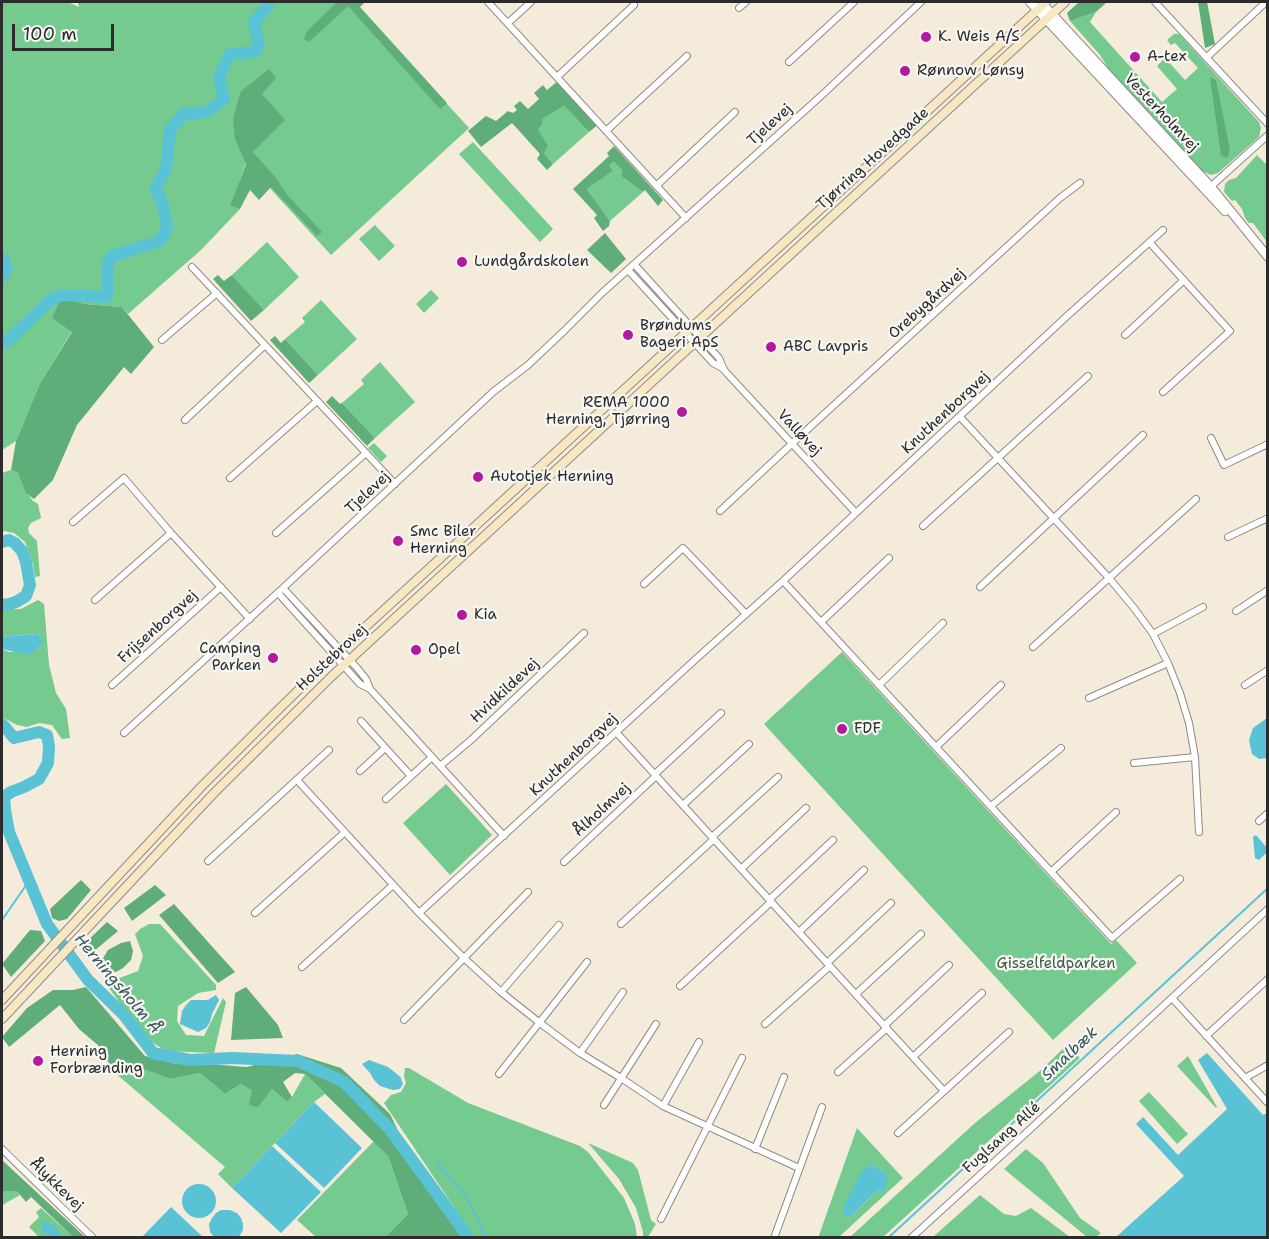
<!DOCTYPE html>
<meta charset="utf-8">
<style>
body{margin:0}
#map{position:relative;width:1269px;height:1239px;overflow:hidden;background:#f4ebdb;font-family:"Shantell Sans",sans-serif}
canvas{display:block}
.frame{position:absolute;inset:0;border:3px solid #2b2b2b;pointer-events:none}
.scale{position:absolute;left:12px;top:24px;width:102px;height:27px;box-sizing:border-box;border:3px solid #2b2b2b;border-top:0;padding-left:8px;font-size:18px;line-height:21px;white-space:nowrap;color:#2b2b2b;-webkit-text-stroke:4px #f6f6f2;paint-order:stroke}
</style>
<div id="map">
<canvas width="1269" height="1239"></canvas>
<div class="frame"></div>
<div class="scale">100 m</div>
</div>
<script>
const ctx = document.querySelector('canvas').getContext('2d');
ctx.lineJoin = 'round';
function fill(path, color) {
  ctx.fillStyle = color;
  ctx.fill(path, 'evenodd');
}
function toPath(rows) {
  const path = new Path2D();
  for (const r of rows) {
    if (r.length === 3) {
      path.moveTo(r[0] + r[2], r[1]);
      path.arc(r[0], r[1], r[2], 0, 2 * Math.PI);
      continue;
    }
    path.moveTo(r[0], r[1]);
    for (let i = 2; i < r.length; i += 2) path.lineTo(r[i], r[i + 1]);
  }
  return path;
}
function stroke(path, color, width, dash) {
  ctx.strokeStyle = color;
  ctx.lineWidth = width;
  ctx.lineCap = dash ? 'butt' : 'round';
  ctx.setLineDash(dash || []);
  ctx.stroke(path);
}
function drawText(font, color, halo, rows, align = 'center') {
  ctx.font = font + ' "Shantell Sans",sans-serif';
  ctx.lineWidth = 4.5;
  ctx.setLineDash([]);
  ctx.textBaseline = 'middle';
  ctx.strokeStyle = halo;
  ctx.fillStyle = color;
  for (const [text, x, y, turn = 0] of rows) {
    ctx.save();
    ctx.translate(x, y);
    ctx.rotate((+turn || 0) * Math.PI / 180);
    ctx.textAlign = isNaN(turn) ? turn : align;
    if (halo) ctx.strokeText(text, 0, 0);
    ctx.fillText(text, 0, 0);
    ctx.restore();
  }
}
fill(toPath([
 [2,2,68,2,79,7,78,2,354,2,469,128,331,255,246,162,231,206,240,209,201,250,128,314,122,307,85,304,61,299,72,331,40,383,16,441,2,450],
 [1096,12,1090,22,1162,102,1177,89,1157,66,1165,58,1185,80,1198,68,1175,43,1171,45,1167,40,1174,34,1179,34,1259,122,1261,128,1259,137,1218,173,1211,175,1200,170,1110,71,1100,55,1070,21],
 [564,106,589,132,553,164,544,153,538,130,543,124,541,119],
 [473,142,553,229,540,242,459,154],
 [1257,155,1267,165,1267,242,1253,223,1249,223,1245,218,1242,209,1235,200,1232,201,1224,192,1225,184,1229,180,1236,178],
 [614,162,622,170,621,176,643,192,610,221,587,189,613,171,609,165],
 [375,225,395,246,379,261,359,239],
 [267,242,299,277,264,310,232,275],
 [431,290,439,298,424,313,416,304],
 [321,300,357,339,318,375,285,339,305,322,302,318],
 [380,362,415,402,375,438,342,403,364,384,361,380],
 [374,443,387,456,381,462,368,448],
 [11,470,18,473,27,493,33,501,38,504,41,518,31,523,28,528,29,533,37,541,40,576,35,577,33,564,25,542,14,533,4,531,2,533,2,473],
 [38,600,44,604,49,665,56,693,66,709,70,738,62,739,52,725,39,723,27,727,17,725,2,717,2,649,9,652,36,650,42,644,42,639,37,634,2,637,2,609,21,609],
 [842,652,1111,944,1116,940,1137,963,1053,1040,764,724],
 [446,784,492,835,450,875,403,823],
 [149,924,160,924,216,985,216,990,198,993,178,1006,177,1021,186,1035,204,1036,223,998,226,1002,214,1053,166,1051,145,1038,107,985,117,979,138,971,143,956,135,934,140,929],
 [1067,1045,1080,1058,883,1237,850,1237,975,1123,1041,1070],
 [1188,1056,1217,1107,1216,1108,1177,1066],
 [124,1062,170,1079,200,1073,225,1094,241,1084,252,1091,272,1089,287,1102,292,1097,305,1074,325,1094,314,1102,232,1188,218,1174,225,1167,114,1072],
 [405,1068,409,1068,468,1103,580,1146,588,1152,624,1198,635,1224,637,1237,474,1237,384,1103,391,1095,401,1092,406,1083,404,1076],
 [1149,1092,1188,1134,1177,1144,1139,1101],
 [857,1128,903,1178,839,1237,818,1238],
 [869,1165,875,1166,883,1171,883,1192,880,1190,873,1194,851,1216],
 [374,1141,388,1156,408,1214,385,1237,316,1237,297,1220],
 [588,1143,633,1163,638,1170,651,1220,656,1224,648,1237,643,1237,643,1232,636,1208,619,1179],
 [1026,1149,1043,1163,1080,1218,1101,1233,1096,1237,1087,1237,1004,1169],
 [17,1190,20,1195,4,1204,2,1207,2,1191],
 [980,1195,1004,1214,1016,1216,1031,1208,1070,1237,933,1237],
 [41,1208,73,1237,39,1237,29,1227,39,1217,36,1212]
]), '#74ca8f');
fill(toPath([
 [337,2,365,2,360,7,447,103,440,109,348,6,309,42,304,39,307,31],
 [1079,2,1107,2,1096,12,1070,21,1067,13],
 [1198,2,1207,2,1215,44,1205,48],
 [269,69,276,78,262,94,285,120,253,152,276,178,288,196,322,232,317,236,271,187,259,200,250,190,240,209,230,206,246,164,235,139,233,119,238,101,241,91],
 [1210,77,1216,80,1230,150,1227,158,1221,156],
 [559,80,599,124,589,132,564,106,542,119,543,124,538,130,548,146,544,153,553,164,547,170,537,159,540,154,512,123,481,147,468,131,486,116,496,121,508,111,513,113,517,110,514,106,520,101,528,109,539,99,534,93,543,85,547,90],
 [614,146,663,200,658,206,645,190,643,192,621,176,622,170,614,162,609,165,613,171,587,189,610,221,609,226,603,231,594,218,597,215,573,189,609,156,607,153],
 [605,233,626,259,611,273,587,250],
 [218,275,224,281,232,275,264,310,251,321,213,279],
 [61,298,85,304,122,307,154,347,131,374,124,367,77,425,53,480,34,499,26,493,18,473,11,470,16,441,40,383,72,332,52,318],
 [275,336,281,343,285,339,318,375,309,383,270,340],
 [332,396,340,404,342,403,375,438,367,446,326,402],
 [81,880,91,890,67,919,59,921,52,918,50,909],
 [155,885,166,895,132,921,124,908],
 [174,904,235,972,218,983,159,915],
 [107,922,118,931,94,951,86,942],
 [30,930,41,931,45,941,11,977,2,964],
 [130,941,133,951,131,960,123,968,116,972,110,971,105,968,102,960,108,950,121,943],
 [86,987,145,1056,177,1064,208,1064,247,1067,297,1054,341,1068,390,1114,425,1187,462,1237,385,1237,408,1214,388,1156,305,1074,295,1073,283,1082,292,1097,287,1102,272,1089,258,1107,249,1105,252,1091,241,1084,225,1094,200,1073,170,1079,124,1062,114,1072,99,1046,79,1029,60,1005,9,1047,2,1037,27,1008,53,990,73,990],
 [246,987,278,1025,283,1038,231,1040,235,993],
 [2,1160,85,1237,73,1237,31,1197,26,1202,17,1191,2,1191]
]), '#5fae7a');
fill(toPath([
 [37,634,42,639,42,644,36,650,28,655,2,649,2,637],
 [1267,718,1267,758,1259,759,1252,754,1249,740,1253,728],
 [1256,835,1267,848,1267,852,1259,860,1255,858,1253,837],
 [216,995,219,1000,212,1014,210,1022,206,1028,198,1032,180,1024,182,1011,186,1005,191,1000,208,1000],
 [1207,1053,1263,1115,1267,1113,1267,1237,1116,1237,1184,1176,1136,1124,1143,1117,1178,1155,1227,1109,1198,1060],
 [369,1060,388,1067,397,1074,401,1078,403,1084,400,1089,393,1090,380,1086,374,1080,370,1073,362,1064],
 [314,1102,362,1148,324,1188,275,1143],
 [272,1146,321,1192,281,1233,232,1188],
 [869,1165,875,1166,883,1171,888,1177,884,1193,880,1190,873,1194,851,1216,844,1215,843,1208,862,1171],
 [199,1201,17],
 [171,1207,203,1237,142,1237],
 [221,1210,230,1210,237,1213,241,1218,243,1224,243,1230,239,1237,214,1237,210,1232,209,1224,212,1218,216,1213],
 [46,1221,52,1224,63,1237,50,1237,41,1228,42,1224]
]), '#59c2d5');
stroke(toPath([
 [2,920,29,881],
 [436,1161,465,1195,476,1215,483,1232,488,1238],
 [888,1238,1268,888]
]), '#59c2d5', 2);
stroke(toPath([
 [2,258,3,259,7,269,2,276],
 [2,344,9,340,49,301,62,295,107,297,107,265,112,256,160,241,167,229,164,209,156,188,166,169,170,130,184,114,207,112,224,99,219,76,230,54,254,52,259,44,254,23,270,2],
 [2,542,9,540,15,543,22,551,26,562,30,585,26,596,16,602,6,605,2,604],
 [2,724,5,727,14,738,39,732,47,735,49,746,48,763,39,779,24,787,11,792,4,797,5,810,9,832,47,924,88,980,124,1015,153,1053,190,1060,232,1058,298,1061,344,1082,389,1128,469,1238]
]), '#59c2d5', 12);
const minor = toPath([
 [488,2,686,218],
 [1155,2,1268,124],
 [739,8,746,2],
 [508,23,531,2],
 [1207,57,1266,2],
 [789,62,854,2],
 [557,77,634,5],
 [606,131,687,56],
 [656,186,735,112],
 [1208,189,1268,135],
 [1150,243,1230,331,1163,392],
 [634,264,719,358,724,370,856,513],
 [192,267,395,484],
 [628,270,713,363,724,369],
 [1125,335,1184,280],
 [162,340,217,293],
 [960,417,1109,578,1134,608,1153,634,1168,663,1180,693,1189,723,1195,757,1199,832],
 [185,420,265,345],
 [1211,438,1224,465,1268,444],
 [230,478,317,401],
 [720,511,797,439,1060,198,1080,183],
 [73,522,124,478,171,533,250,619],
 [923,526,1088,376],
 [276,533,366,453],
 [1228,537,1268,518],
 [783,581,1112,938,1180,879],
 [644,584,683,548,746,614],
 [980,587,1143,435],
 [283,588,358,669,366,679,370,689,504,836],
 [278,593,360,684,370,689],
 [95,600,171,533],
 [1236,611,1268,590],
 [821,622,889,558],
 [1153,634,1203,607],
 [1033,647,1196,499],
 [112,685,221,587],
 [879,685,943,623],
 [1245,685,1268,670],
 [1089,698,1168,663],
 [361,721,411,776],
 [616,732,944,1091],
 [124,733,283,588,493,392,528,365,564,331,602,293,822,95,921,2],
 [936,747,1001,685],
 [1134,763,1195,757],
 [440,766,471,740,584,633],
 [360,771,385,748],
 [655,774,721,713],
 [297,780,419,913,464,958,501,992,540,1023,580,1053,621,1078,663,1106,799,1168],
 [386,799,432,757],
 [683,805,749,744],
 [991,806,1061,748],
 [1259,821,1268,813],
 [712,837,778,777],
 [208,861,329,750],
 [564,862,656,776],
 [741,869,806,808],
 [1051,872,1116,812],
 [769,900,833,840],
 [255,913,345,832],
 [419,913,697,658,783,581,1067,316,1163,230],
 [621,924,714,839],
 [799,932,864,870],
 [827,963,891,903],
 [302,967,393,885],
 [680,986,771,902],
 [501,992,559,925],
 [856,994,921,934],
 [1172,998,1267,1102],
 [404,1020,528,892],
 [765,1024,830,966],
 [884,1026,949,965],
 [1206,1036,1268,979],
 [580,1053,623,992],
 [913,1057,982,993],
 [838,1072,887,1028],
 [499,1074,587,962],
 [1245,1078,1268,1065],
 [604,1105,656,1024],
 [663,1106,699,1042],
 [898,1133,1009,1032],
 [2,1149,93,1238],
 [755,1149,784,1077],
 [661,1219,742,1058],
 [774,1238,822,1107],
 [911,1238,1026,1133,1268,909]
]);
const tertiary = toPath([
 [1030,2,1225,211],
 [1041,2,1211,187,1268,257]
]);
const secondary = toPath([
 [2,1000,202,786,277,711,324,665,1046,2],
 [2,1019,214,793,332,676,1065,2]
]);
stroke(minor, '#908b83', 8);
stroke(tertiary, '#908b83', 10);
stroke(secondary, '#908b83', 10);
stroke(minor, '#fff', 6);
stroke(tertiary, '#fff', 8);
stroke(secondary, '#f7e8c3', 8);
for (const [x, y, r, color] of [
 [926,37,6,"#b5179e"],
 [1135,57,6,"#b5179e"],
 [905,71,6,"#b5179e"],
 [462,262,6,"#b5179e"],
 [628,335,6,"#b5179e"],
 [771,347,6,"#b5179e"],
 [682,412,6,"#b5179e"],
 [478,477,6,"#b5179e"],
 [398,541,6,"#b5179e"],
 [462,615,6,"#b5179e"],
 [416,650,6,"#b5179e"],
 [273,658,6,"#b5179e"],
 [842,729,6,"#b5179e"],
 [38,1061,6,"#b5179e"]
]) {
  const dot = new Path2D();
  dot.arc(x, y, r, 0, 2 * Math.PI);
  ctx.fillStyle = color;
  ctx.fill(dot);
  stroke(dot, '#f6f6f2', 2);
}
drawText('15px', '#2b2b2b', '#f6f6f2', [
 ["K. Weis A/S",938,37],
 ["A-tex",1147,57],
 ["Rønnow Lønsy",917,71],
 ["Lundgårdskolen",474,262],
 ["Brøndums",640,326],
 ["Bageri ApS",640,343],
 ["ABC Lavpris",783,347],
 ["REMA 1000",670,403,"right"],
 ["Herning, Tjørring",670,420,"right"],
 ["Autotjek Herning",490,477],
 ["Smc Biler",410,532],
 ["Herning",410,549],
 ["Kia",474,615],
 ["Camping",261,649,"right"],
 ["Parken",261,666,"right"],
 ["Opel",428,650],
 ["FDF",854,729],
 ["Herning",50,1052],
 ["Forbrænding",50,1069]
], 'left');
drawText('15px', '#2b2b2b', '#f6f6f2', [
 ["Vesterholmvej",1161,113,47],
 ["Tjelevej",770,125,-42],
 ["Tjørring Hovedgade",873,159,-42],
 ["Orebygårdvej",927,304,-42],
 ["Knuthenborgvej",946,413,-43],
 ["Valløvej",799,433,47],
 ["Tjelevej",368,493,-43],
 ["Frijsenborgvej",158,627,-42],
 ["Holstebrovej",332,658,-43],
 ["Hvidkildevej",505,691,-43],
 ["Knuthenborgvej",574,755,-43],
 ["Ålholmvej",602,810,-43],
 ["Fuglsang Allé",1002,1138,-42],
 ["Ålykkevej",56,1185,44]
]);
drawText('15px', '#415b49', '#f6f6f2', [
 ["Gisselfeldparken",1056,964]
]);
drawText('italic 16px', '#39585e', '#f6f6f2', [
 ["Herningsholm Å",117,984,50],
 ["Smalbæk",1070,1054,-43]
]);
</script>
